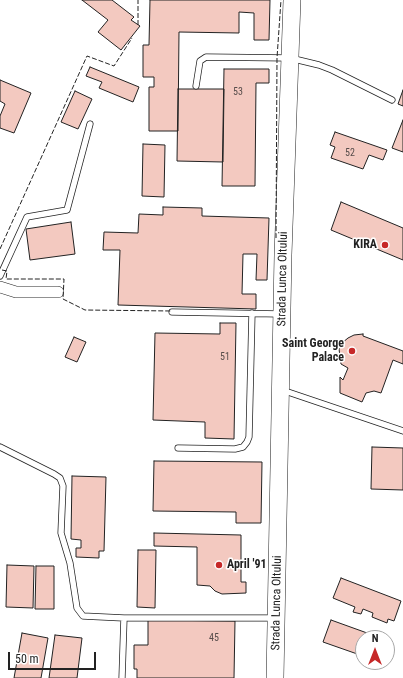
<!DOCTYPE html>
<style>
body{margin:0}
#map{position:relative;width:403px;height:678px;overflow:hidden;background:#fff;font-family:"Roboto Condensed",sans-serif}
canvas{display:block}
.north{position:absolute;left:355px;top:630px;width:40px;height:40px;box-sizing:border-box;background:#fff;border:1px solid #a7a7a7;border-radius:50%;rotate:0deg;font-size:11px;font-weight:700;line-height:16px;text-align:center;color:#222}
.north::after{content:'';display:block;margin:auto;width:14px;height:18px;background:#c62828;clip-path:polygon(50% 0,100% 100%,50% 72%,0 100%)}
.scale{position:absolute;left:8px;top:652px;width:88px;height:18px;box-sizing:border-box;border:2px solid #222;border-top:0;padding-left:5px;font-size:12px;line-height:14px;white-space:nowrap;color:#222;-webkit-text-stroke:3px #fff;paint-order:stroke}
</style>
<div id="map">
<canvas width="403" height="678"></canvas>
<div class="north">N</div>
<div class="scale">50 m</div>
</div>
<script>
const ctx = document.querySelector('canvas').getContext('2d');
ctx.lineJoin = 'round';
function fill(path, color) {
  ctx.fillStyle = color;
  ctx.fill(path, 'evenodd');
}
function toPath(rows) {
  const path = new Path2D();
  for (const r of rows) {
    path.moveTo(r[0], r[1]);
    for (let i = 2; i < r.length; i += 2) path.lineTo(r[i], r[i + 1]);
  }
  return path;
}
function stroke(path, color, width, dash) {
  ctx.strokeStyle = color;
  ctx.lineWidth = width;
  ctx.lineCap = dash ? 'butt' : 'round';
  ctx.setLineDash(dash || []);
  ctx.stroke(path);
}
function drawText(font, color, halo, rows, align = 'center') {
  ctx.font = font + ' "Roboto Condensed",sans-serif';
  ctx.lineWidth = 3;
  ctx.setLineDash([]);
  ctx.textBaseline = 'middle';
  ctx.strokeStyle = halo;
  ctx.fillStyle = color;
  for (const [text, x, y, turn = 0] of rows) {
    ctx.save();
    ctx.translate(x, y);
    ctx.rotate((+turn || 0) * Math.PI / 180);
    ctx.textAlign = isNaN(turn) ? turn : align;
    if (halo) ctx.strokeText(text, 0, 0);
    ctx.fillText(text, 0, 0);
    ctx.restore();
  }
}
const building = toPath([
 [82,0,112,0,134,17,131,20,140,26,121,50,98,32,108,20,82,0],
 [150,0,270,0,269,40,254,40,254,13,239,12,239,33,179,32,178,131,149,131,149,87,154,87,154,77,143,77,143,45,149,45,150,0],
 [90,67,139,87,133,102,99,88,102,82,86,76,90,67],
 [224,69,269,69,269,83,256,83,255,186,222,186,224,69],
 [0,80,31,93,14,133,0,128,0,116,5,104,0,101,0,80],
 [178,89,224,89,223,162,177,161,178,89],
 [403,90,403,106,398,104,403,90],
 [75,91,92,99,78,129,61,122,75,91],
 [403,120,403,152,392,148,403,120],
 [335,132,387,150,383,160,369,155,363,169,331,158,335,147,330,145,335,132],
 [143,144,165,145,164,197,142,196,143,144],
 [341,202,403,228,403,260,331,230,341,202],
 [163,207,202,208,202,216,269,218,267,280,256,280,257,254,243,254,242,294,256,294,256,309,118,305,120,250,103,250,104,232,138,233,139,214,163,215,163,207],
 [71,222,75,254,30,260,26,229,71,222],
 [220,323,236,323,234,439,205,438,205,422,153,420,155,333,220,334,220,323],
 [363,334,363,336,403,351,403,364,393,360,381,393,374,391,366,393,362,402,340,393,340,377,343,380,348,368,341,364,339,349,342,343,348,338,354,335,363,334],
 [74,337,86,342,77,362,65,357,74,337],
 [372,447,403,448,403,490,371,489,372,447],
 [154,461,262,462,261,523,236,523,236,512,153,511,154,461],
 [72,476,106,477,104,551,99,551,99,558,76,557,76,548,81,548,81,540,71,539,72,476],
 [154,533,241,535,241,582,246,582,246,593,222,594,215,591,210,586,197,585,197,547,154,546,154,533],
 [138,550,156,550,155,608,137,607,138,550],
 [7,565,34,566,33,608,6,607,7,565],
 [36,566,54,566,54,609,35,609,36,566],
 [341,578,401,601,394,621,388,619,387,623,372,617,373,613,363,609,361,614,353,612,355,607,333,598,341,578],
 [148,620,235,621,234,678,137,678,137,669,134,669,134,645,148,645,148,620],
 [331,620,381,638,363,638,363,656,323,642,331,620],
 [22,633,48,638,41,678,14,678,22,633],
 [55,635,82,638,77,678,49,678,55,635],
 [387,640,391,642,387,653,387,640]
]);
fill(building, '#f3c9c0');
stroke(building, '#222', 1);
const lane = toPath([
 [196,86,200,61,206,57,290,58,319,65,332,70,392,100],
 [0,276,27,217,67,210,90,124],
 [172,312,280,314],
 [282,390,403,431],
 [0,447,54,474,60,478,63,486,61,533,70,563,77,608,83,616,124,618,274,618],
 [178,448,235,449,243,447,247,442,249,437,252,313],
 [122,678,124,618]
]);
const street = toPath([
 [0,287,16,292,58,292]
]);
const primary = toPath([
 [275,678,283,255,292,0]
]);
stroke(lane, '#222', 7);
stroke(street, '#222', 12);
stroke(primary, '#222', 18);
stroke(lane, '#fff', 5.5);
stroke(street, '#fff', 11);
stroke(primary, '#fff', 17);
stroke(toPath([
 [138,25,138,0],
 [276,238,277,58,281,0],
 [0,249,87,56,114,66,132,38],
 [2,270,7,271,6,279,64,279,63,299,85,310,172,311]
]), '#222', 1, [5, 2]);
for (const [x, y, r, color] of [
 [385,245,4,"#c62828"],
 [352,351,4,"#c62828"],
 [219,565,4,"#c62828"]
]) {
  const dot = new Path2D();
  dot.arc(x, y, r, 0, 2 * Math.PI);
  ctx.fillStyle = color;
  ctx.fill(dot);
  stroke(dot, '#fff', 1.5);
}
drawText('10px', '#564c4a', null, [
 ["53",238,92],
 ["52",350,153],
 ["51",225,357],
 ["45",214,638]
]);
drawText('bold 12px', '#222', '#fff', [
 ["KIRA",377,245],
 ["Saint George",344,344],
 ["Palace",344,358],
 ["April '91",227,565,"left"]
], 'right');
drawText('12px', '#222', '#fff', [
 ["Strada Lunca Oltului",283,279,-89],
 ["Strada Lunca Oltului",277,603,-89]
]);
</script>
